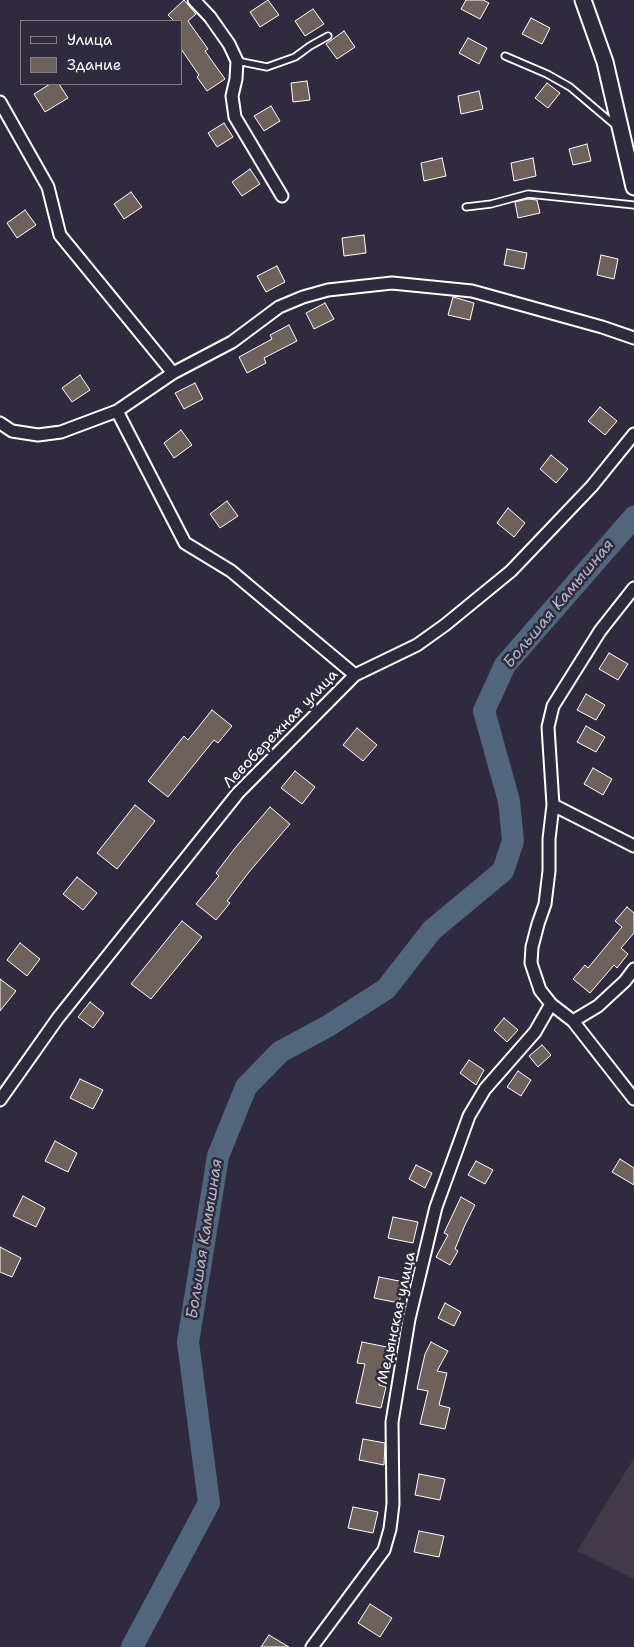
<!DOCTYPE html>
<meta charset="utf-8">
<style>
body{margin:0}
#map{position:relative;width:634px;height:1647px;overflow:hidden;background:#2f2a3d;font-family:"Shantell Sans",sans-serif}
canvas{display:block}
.legend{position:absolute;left:20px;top:20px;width:162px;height:65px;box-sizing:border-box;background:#2f2a3d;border:1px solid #827f8b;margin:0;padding:6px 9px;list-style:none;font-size:15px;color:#fff}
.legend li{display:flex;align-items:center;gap:10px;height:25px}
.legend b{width:25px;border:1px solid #827f8b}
</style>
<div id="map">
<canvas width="634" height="1647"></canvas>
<ul class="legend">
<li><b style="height:6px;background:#2f2a3d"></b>Улица</li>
<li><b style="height:14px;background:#6e615c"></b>Здание</li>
</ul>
</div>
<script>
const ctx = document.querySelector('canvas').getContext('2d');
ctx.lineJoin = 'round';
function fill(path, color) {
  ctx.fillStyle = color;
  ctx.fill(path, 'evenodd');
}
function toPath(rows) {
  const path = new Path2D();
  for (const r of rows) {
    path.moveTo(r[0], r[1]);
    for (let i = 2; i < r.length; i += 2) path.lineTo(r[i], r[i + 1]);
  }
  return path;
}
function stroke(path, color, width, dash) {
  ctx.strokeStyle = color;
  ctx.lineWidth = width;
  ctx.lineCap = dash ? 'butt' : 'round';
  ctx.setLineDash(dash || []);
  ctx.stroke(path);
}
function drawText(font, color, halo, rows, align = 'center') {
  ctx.font = font + ' "Shantell Sans",sans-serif';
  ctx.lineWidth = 5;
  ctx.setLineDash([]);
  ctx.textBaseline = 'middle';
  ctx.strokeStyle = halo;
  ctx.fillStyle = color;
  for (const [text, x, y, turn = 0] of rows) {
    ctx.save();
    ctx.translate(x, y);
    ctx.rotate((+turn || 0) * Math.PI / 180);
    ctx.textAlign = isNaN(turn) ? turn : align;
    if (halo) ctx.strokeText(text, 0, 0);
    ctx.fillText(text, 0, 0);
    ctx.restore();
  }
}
fill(toPath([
 [634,1458,634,1579,577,1551]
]), '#423a46');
stroke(toPath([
 [132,1647,209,1503,188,1342,218,1156,246,1087,280,1052,328,1026,386,989,432,930,503,871,513,841,509,801,484,711,505,665,634,517]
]), '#51667d', 22);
const building = toPath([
 [184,0,196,14,188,21,208,49,205,51,225,79,207,91,197,77,199,75,181,49,181,21,174,21,168,15,184,0],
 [268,0,279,15,260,27,250,12,268,0],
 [466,0,483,0,489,3,480,19,461,9,466,0],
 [313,9,324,24,305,36,295,21,313,9],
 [531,18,550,28,542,44,522,34,531,18],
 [344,31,355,47,337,59,326,44,344,31],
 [468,38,487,48,479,64,459,53,468,38],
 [307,81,310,100,293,102,291,83,307,81],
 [547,83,560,93,548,108,535,98,547,83],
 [50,84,59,84,68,98,45,112,34,94,50,84],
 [479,91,483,109,461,114,458,96,479,91],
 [271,106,280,121,264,131,254,116,271,106],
 [224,123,233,137,217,147,208,133,224,123],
 [587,144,591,161,573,165,569,149,587,144],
 [442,158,446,176,424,181,421,163,442,158],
 [533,158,536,176,514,181,511,163,533,158],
 [250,169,260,184,242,196,232,182,250,169],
 [131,192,142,207,124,219,114,204,131,192],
 [528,199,537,200,540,213,518,218,515,202,528,199],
 [25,210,36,225,17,238,7,223,25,210],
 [364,235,366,253,344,256,342,238,364,235],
 [507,249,527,253,524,269,504,265,507,249],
 [601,255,618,259,614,279,597,275,601,255],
 [277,266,285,282,266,292,257,276,277,266],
 [453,297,474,303,470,320,448,315,453,297],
 [325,303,334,319,314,329,306,313,325,303],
 [289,325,297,341,264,358,266,363,247,373,239,357,272,339,270,335,289,325],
 [80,375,90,390,72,402,62,388,80,375],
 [195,383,203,399,184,409,175,393,195,383],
 [600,407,617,421,605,435,588,421,600,407],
 [181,430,192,445,174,458,164,443,181,430],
 [551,455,568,469,556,483,540,469,551,455],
 [227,501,238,516,220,528,210,514,227,501],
 [508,508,525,523,514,537,497,523,508,508],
 [609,653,628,664,618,680,599,669,609,653],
 [586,694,605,705,596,720,577,710,586,694],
 [212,710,232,726,218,743,214,740,168,797,148,781,184,736,188,740,212,710],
 [586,726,605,737,596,752,577,742,586,726],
 [357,728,377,745,363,761,343,745,357,728],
 [593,768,612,779,603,795,584,784,593,768],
 [295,771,315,787,302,804,281,788,295,771],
 [135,805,155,821,117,869,97,853,135,805],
 [270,807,290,824,249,872,227,901,230,903,216,920,196,904,219,876,216,873,235,848,270,807],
 [77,877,97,893,83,910,63,894,77,877],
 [627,907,634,913,634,933,621,948,628,954,617,968,614,965,590,993,573,979,585,965,588,968,622,927,615,921,627,907],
 [182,921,202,937,151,999,131,984,182,921],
 [20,943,40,959,27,976,7,960,20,943],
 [0,979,16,991,0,1011,0,979],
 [90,1002,104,1013,93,1028,78,1017,90,1002],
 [504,1018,518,1030,507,1042,494,1030,504,1018],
 [542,1045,551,1055,538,1067,529,1056,542,1045],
 [469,1060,484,1070,476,1085,460,1073,469,1060],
 [518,1071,531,1080,521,1096,507,1087,518,1071],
 [80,1079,103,1090,93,1109,70,1098,80,1079],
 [55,1141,77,1153,68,1172,45,1161,55,1141],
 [620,1159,634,1168,634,1185,612,1172,620,1159],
 [476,1161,493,1170,485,1184,468,1175,476,1161],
 [416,1165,432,1173,425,1188,409,1179,416,1165],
 [23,1196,45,1208,36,1227,13,1216,23,1196],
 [461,1197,475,1205,465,1225,455,1249,458,1251,450,1265,436,1257,448,1235,444,1233,461,1197],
 [393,1217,418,1222,413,1243,388,1238,393,1217],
 [0,1247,21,1258,12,1277,0,1272,0,1247],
 [379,1277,404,1282,399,1303,374,1298,379,1277],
 [445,1303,461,1312,454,1326,438,1318,445,1303],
 [362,1342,387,1347,379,1385,386,1387,381,1408,356,1403,365,1364,357,1363,362,1342],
 [431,1342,448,1351,437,1371,447,1373,439,1405,450,1408,445,1429,420,1424,428,1391,417,1389,425,1354,431,1342],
 [363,1439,385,1443,384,1465,359,1460,363,1439],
 [419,1474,445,1479,440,1500,415,1495,419,1474],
 [353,1507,378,1512,373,1533,348,1528,353,1507],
 [419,1531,444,1536,439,1557,414,1552,419,1531],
 [370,1604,392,1618,380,1637,358,1623,370,1604],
 [269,1635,289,1647,261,1647,269,1635]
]);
fill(building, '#6e615c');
stroke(building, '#fff', 1);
const lane = toPath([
 [505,56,547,74,570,87,616,126],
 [237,61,267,67,295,57,310,46,328,36],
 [466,207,491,204,528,194,634,205]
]);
const street = toPath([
 [194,0,210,17,229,44,237,61,236,79,232,96,235,117,282,196],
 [0,102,48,187,60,235,173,373],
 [117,411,185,543,231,571,355,675],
 [0,423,12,431,38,435,61,432,117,411,173,373,232,342,279,307,303,297,328,290,392,283,472,291,602,327,634,338],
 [634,588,600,631,553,706,548,727,553,805,549,839,549,871,545,904,538,924,532,947,531,963,540,990,551,1004,573,1021,634,1099],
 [553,805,634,846],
 [573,1021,598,1006,625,981,634,969],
 [0,1100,58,1018,238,793,355,675,417,645,445,625,511,571,592,486,634,434],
 [312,1647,384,1550,390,1529,393,1504,392,1422,409,1319,436,1207,469,1116,485,1089,535,1032,551,1004]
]);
const secondary = toPath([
 [583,0,605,62,634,187]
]);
stroke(lane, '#fff', 9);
stroke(street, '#fff', 15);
stroke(secondary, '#fff', 19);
stroke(lane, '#2f2a3d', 5.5);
stroke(street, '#2f2a3d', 11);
stroke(secondary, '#2f2a3d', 15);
drawText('15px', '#fff', '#2f2a3d', [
 ["Левобережная улица",281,729,-46],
 ["Медынская улица",397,1318,-78]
]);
drawText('italic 16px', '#b1bac4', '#2f2a3d', [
 ["Большая Камышная",559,604,-50],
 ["Большая Камышная",205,1239,-81]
]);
</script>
